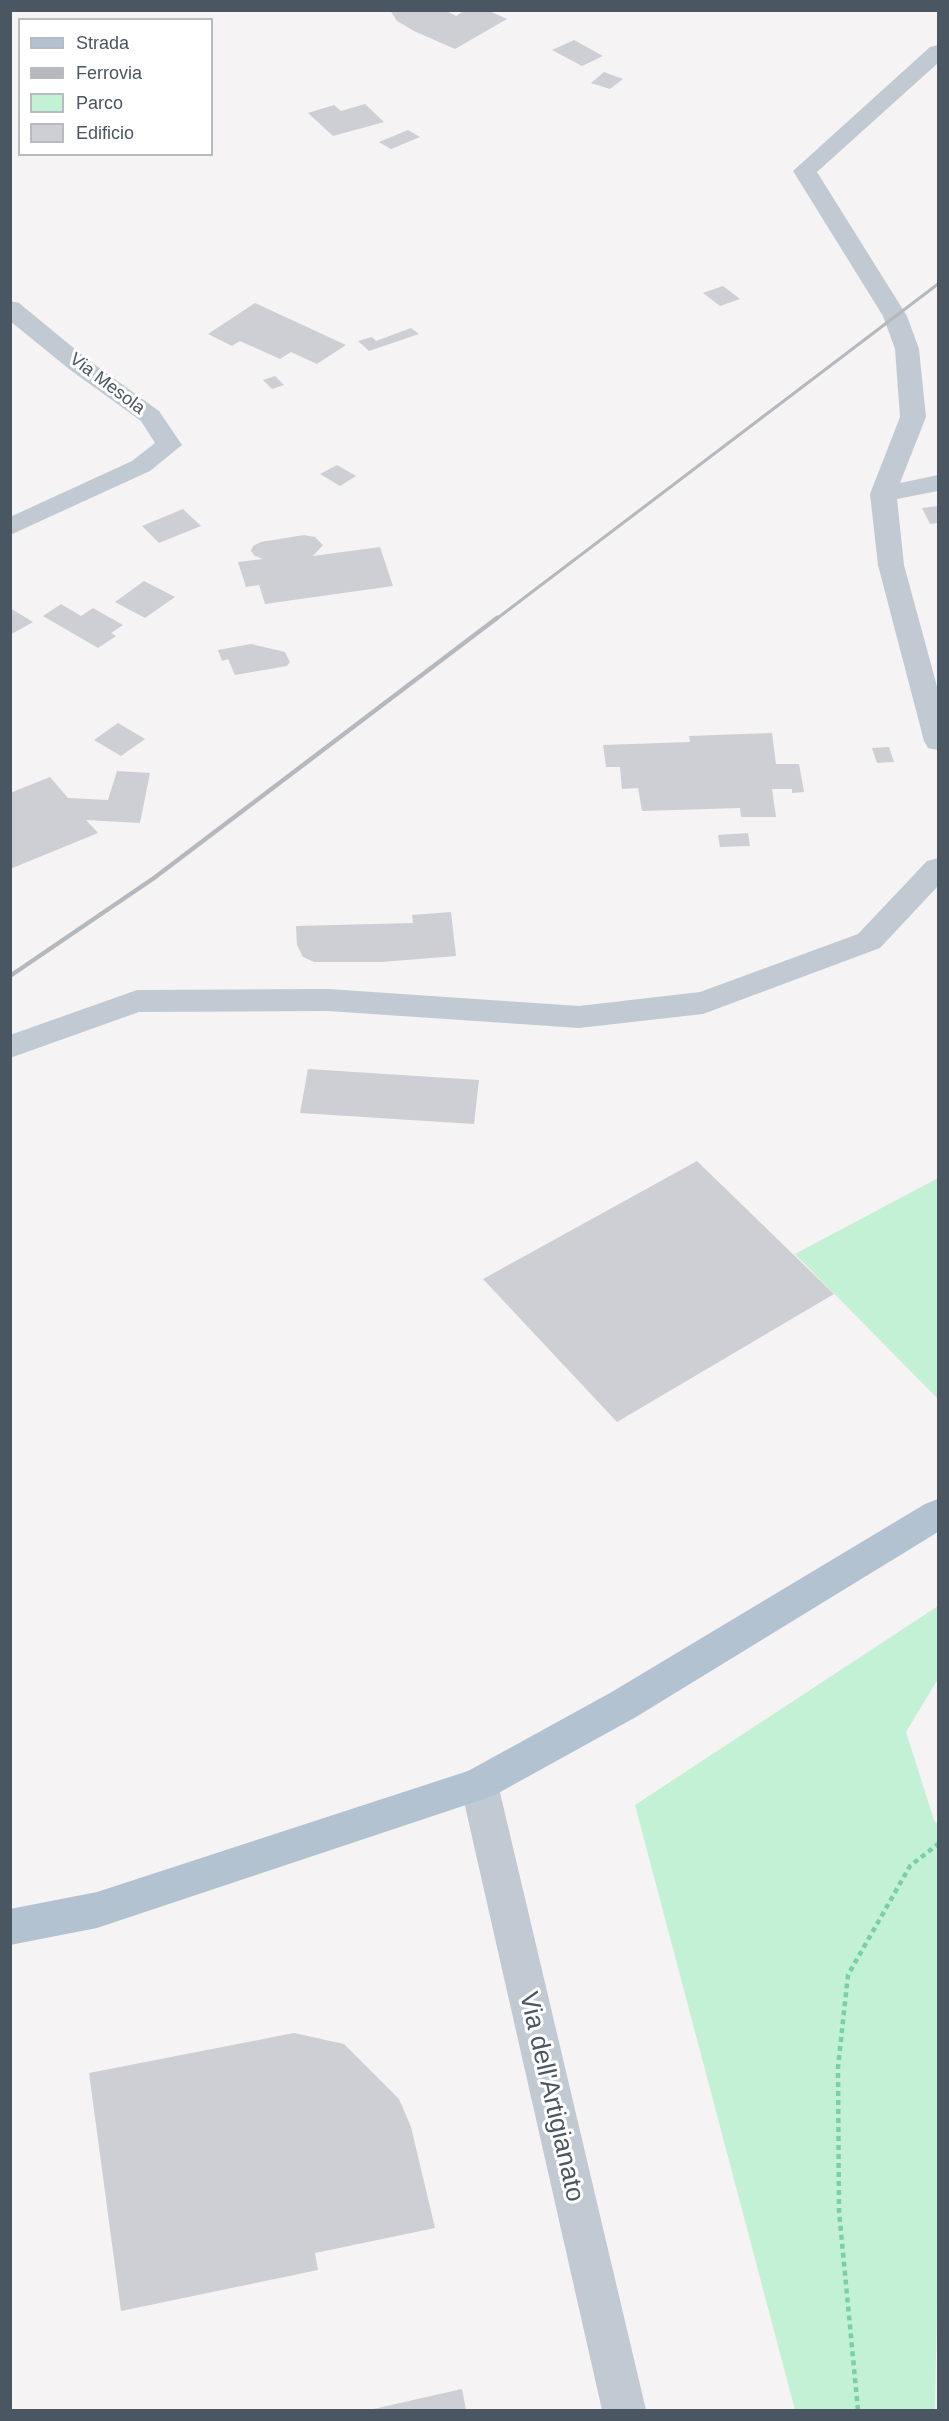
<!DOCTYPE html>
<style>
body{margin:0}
#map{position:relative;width:949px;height:2421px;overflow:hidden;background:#f5f3f3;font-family:Arial,sans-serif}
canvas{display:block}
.frame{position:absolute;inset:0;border:12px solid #4a5661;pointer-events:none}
.legend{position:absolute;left:18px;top:18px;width:195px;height:138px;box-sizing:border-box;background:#fff;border:2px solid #b7bbc0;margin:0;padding:8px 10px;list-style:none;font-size:18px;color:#4a5661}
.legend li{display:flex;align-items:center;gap:12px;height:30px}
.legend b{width:30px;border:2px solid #b7bbc0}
</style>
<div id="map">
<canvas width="949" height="2421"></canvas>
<div class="frame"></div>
<ul class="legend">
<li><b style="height:8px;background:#b3c2d1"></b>Strada</li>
<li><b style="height:8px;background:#b5b8bd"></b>Ferrovia</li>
<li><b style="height:16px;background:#c3f1d5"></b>Parco</li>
<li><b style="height:16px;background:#cdcfd5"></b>Edificio</li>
</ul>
</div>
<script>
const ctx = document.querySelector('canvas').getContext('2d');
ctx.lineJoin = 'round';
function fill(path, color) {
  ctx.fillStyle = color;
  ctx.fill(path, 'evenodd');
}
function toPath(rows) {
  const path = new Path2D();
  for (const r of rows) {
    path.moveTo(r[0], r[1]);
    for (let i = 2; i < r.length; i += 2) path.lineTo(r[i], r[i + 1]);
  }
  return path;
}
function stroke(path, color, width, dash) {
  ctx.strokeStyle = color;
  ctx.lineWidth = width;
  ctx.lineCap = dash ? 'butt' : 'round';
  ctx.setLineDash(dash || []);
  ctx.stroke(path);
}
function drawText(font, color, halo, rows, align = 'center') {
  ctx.font = font + ' Arial,sans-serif';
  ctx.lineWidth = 6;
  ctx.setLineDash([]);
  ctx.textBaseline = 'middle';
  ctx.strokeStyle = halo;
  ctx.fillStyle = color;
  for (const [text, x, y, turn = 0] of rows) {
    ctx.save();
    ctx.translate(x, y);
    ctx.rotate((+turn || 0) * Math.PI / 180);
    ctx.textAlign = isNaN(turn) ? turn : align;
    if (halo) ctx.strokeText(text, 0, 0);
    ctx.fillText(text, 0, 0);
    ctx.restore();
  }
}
fill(toPath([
 [938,1178,938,1399,795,1254],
 [938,1606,938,1679,906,1732,934,1820,938,1825,938,2252,935,2410,795,2410,635,1805]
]), '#c3f1d5');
fill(toPath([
 [390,10,445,10,456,16,465,10,487,10,507,19,455,49,414,31,397,21],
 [574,40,603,56,582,66,552,50],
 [604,72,623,79,610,89,591,83],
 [365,104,384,122,333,136,308,113,334,105,341,111],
 [408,130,420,137,391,149,379,142],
 [723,286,740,299,720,306,703,293],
 [255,303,346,345,317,364,291,352,280,359,240,341,232,346,208,334],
 [411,328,419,334,369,351,358,341,372,337,376,341],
 [275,376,284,385,272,389,263,380],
 [337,465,356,476,340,486,320,474],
 [938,506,938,523,930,524,922,508],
 [183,509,201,526,159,543,142,526],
 [304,535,315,537,323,545,313,556,380,547,393,586,265,604,259,585,246,587,238,562,263,559,255,556,251,551,253,546,261,542],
 [144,581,175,597,145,618,115,602],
 [61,604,81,616,93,608,123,625,111,633,116,636,98,648,43,616],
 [10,608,33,622,10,635],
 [251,644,285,652,290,662,287,666,235,675,228,659,222,661,218,650],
 [118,723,145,739,121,756,94,740],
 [772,733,776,764,799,764,804,792,792,793,792,789,772,789,776,817,741,817,740,808,642,811,638,788,622,789,620,767,606,767,603,745,690,742,689,736],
 [889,747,894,762,877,763,872,748],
 [117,771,150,773,140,823,86,820,98,833,10,869,10,793,50,777,68,798,108,800],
 [748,833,750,846,720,847,718,835],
 [451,912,456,956,381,962,314,962,303,957,297,945,296,926,413,923,412,915],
 [308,1069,479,1080,474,1124,300,1113],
 [697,1161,834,1294,617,1422,483,1279],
 [294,2033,344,2044,399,2099,411,2127,435,2228,315,2253,318,2270,121,2311,89,2073],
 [462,2389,466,2410,369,2410]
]), '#cdcfd5');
stroke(toPath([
 [858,2410,839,2211,838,2067,848,1975,910,1866,938,1844]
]), '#7ad0a6', 4.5, [5, 4]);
fill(toPath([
 [938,45,938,63,817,172,907,316,919,349,926,417,900,483,938,475,938,491,897,499,904,565,938,690,938,750,928,748,924,741,878,565,870,494,900,417,895,349,883,316,793,171,930,47,938,45],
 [10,301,19,303,87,359,159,411,182,445,150,471,10,535,10,517,132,461,155,443,141,421,69,369,10,321,10,301],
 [938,858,938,886,880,948,703,1014,579,1028,328,1011,139,1012,10,1058,10,1035,137,990,328,989,579,1006,700,992,858,934,927,861,938,858],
 [479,1767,493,1772,498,1784,646,2410,602,2410,460,1784,465,1772,479,1767]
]), '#c1cad2');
fill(toPath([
 [938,1499,938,1532,636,1717,493,1796,97,1928,10,1945,10,1909,97,1892,468,1771,610,1693,925,1504,938,1499]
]), '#b3c2d1');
stroke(toPath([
 [495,620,938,284]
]), '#b5b8bd', 3);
stroke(toPath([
 [10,976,154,878,497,618]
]), '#b5b8bd', 4.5);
drawText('18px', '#4a5661', '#fff', [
 ["Via Mesola",107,384,37]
]);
drawText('26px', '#4a5661', '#fff', [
 ["Via dell'Artigianato",551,2097,77]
]);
</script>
